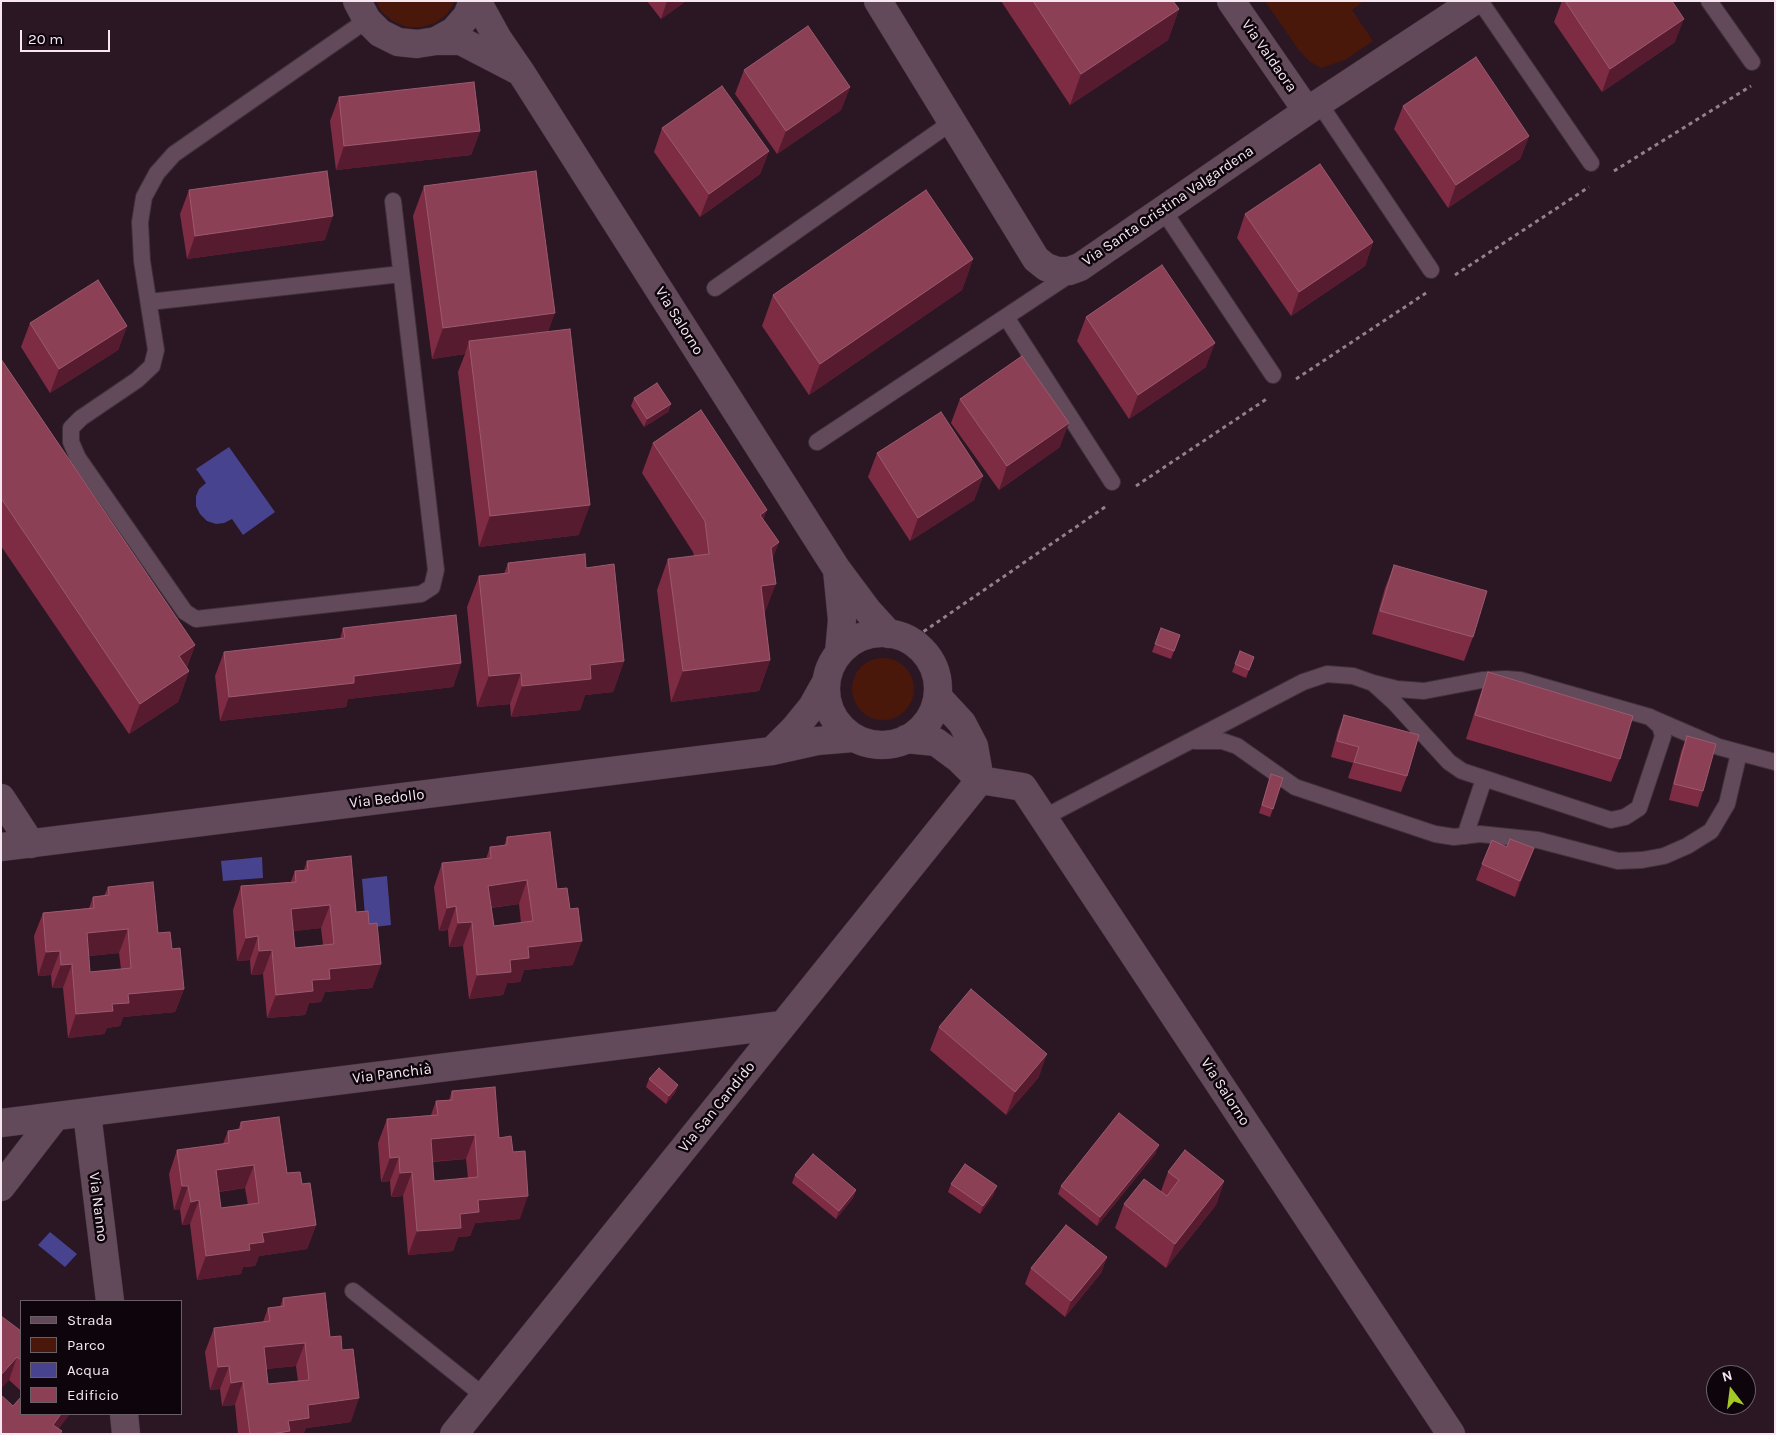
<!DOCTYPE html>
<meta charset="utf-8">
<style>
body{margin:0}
#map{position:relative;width:1776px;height:1435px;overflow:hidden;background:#2b1624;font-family:Karla,sans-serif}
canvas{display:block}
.frame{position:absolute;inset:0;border:2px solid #f5e6f0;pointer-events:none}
.legend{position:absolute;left:20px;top:1300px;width:162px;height:115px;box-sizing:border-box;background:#0d050b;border:1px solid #6a5f67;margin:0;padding:6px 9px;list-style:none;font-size:15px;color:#f5e6f0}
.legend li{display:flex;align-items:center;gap:10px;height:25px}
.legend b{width:25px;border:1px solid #6a5f67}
.north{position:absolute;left:1706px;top:1365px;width:50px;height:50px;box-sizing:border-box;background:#0d050b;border:1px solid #6a5f67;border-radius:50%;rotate:345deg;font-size:14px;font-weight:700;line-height:20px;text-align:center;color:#f5e6f0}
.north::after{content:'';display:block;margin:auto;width:18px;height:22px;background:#a4c825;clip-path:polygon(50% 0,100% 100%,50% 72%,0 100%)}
.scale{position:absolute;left:20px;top:30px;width:90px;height:22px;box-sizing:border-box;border:2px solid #f5e6f0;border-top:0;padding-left:6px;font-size:15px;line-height:18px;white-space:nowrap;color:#f5e6f0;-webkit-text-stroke:4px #0d050b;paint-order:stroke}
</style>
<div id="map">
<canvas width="1776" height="1435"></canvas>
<div class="frame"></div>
<ul class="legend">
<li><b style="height:6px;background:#624a5a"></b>Strada</li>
<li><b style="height:14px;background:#4a180a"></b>Parco</li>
<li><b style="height:14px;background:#47438e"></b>Acqua</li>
<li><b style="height:14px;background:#8b4056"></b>Edificio</li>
</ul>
<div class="north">N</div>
<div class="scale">20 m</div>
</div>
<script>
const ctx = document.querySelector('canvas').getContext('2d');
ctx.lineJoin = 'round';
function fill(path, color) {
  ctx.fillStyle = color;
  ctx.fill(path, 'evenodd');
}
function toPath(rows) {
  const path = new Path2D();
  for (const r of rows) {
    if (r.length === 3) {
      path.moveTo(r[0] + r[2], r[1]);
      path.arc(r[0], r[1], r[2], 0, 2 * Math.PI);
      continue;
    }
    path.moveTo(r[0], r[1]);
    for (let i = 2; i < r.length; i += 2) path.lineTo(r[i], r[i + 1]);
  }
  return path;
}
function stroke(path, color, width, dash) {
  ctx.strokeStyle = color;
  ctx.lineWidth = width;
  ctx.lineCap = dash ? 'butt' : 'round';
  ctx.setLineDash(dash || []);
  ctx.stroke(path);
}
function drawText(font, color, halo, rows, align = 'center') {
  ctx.font = font + ' Karla,sans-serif';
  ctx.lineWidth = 5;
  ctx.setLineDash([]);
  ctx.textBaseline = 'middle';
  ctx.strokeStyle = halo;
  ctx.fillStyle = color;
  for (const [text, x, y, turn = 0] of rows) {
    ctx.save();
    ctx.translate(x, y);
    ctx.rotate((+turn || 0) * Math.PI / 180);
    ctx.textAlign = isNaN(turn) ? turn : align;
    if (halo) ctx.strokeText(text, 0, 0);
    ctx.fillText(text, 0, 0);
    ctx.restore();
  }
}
fill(toPath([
 [376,1,455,1,447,14,435,23,421,27,407,27,393,21,382,12],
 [1265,1,1364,1,1352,10,1373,41,1345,60,1321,68,1309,61,1298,49],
 [883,689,31]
]), '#4a180a');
fill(toPath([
 [229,447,275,512,243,535,232,519,224,523,216,524,207,521,200,514,196,506,196,496,199,489,206,483,196,469],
 [262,857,263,878,223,881,221,861],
 [387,876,391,925,366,928,362,879],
 [50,1232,77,1254,65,1267,38,1245]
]), '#47438e');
const lane = toPath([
 [1480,1,1591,163],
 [1709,1,1752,62],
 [367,20,174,154,157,173,144,197,140,222,142,261,156,350,152,366,137,380,81,418,71,428,71,442,78,458,185,612,196,619,421,594,432,587,436,570,393,201],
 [1319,103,1431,270],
 [1163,210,1273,375],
 [715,288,952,122],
 [149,302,401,274],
 [1006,317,1112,482],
 [817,442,1072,273],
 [1652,718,1719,747,1775,762],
 [1195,741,1222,741,1237,746,1295,787,1435,834,1454,837,1480,834,1538,840,1618,861,1642,860,1664,856,1687,846,1711,831,1727,804,1739,753],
 [1043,818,1303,682,1327,674,1353,676,1373,683,1394,702,1449,762,1462,771,1611,820,1625,817,1639,808,1663,736,1660,726,1650,717,1520,680,1506,679,1482,680,1424,691,1397,689,1373,683],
 [1465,836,1484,779],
 [353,1291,484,1396]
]);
const street = toPath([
 [357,1,367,20,380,33,398,42,417,44,436,41,454,31,467,16,473,1],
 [477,1,498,39,522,74,836,568,868,611,889,634],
 [878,1,1036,259,1046,267,1057,271,1069,271,1080,267,1307,111,1474,1],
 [1231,1,1307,111],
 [436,41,461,41,517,70],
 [837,570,842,620,839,652],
 [882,689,56],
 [906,739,936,742,959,759,980,780],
 [772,751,794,729,812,707,826,682],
 [980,780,1023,787,1451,1434],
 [1,798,31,844],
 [1,847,772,751,817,741,853,738],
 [87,1113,110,1301],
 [1,1123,782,1025],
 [1,1187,55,1117],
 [124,1414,126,1434],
 [454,1434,980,780,974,746,962,723,938,697]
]);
stroke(lane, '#3f303a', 18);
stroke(street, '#3f303a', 29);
stroke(toPath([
 [1614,171,1751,86],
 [1455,275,1589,187],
 [1296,379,1426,293],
 [1136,486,1268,398],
 [917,636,1108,505]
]), '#92808c', 3, [4, 4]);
stroke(lane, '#624a5a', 16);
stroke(street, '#624a5a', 28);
fill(toPath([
 [647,1,686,1,661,19],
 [1001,1,1173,1,1179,9,1168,40,1070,105],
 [1562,1,1672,1,1675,42,1602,92,1554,22],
 [744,70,850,87,841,110,777,154,735,94],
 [339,97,480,131,471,155,336,170,330,121],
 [1403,106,1529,136,1520,159,1448,208,1394,129],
 [662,128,769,151,760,174,700,217,654,152],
 [424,186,548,332,579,535,479,547,458,372,465,354,432,359,413,216],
 [189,190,325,240,187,259,180,214],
 [1245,214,1373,242,1365,266,1291,316,1237,238],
 [973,259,962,290,809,395,762,326,773,295],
 [1086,317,1206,367,1129,419,1077,341],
 [30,323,127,326,118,350,50,393,21,347],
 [1,359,195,645,187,667,189,671,178,702,129,734,1,546],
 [634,398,671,404,668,412,644,427,631,406],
 [960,399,1060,447,999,490,951,423],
 [653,443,763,520,779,542,772,559,764,615,770,660,759,691,671,702,657,590,668,559,694,556,693,552,642,473],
 [877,453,983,476,974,500,910,541,868,477],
 [508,563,586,568,624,661,613,692,585,695,580,710,511,717,510,704,477,707,467,607,479,576,504,574],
 [1394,565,1473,637,1464,661,1372,634,1385,588],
 [343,628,461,663,453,687,348,699,346,707,220,721,215,676,224,652,340,639],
 [1180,635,1171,659,1152,652,1155,644],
 [1240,651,1254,657,1246,678,1232,672],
 [1488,672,1620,759,1611,782,1466,739,1480,695],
 [1344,715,1407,776,1401,792,1348,778,1353,763,1331,757,1338,731],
 [1687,736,1703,791,1698,807,1669,800,1681,752],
 [1271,774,1273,809,1270,817,1259,813],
 [507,837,557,889,573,965,524,970,520,982,507,983,503,995,469,999,463,946,449,947,448,930,439,931,434,887,442,863,486,859,490,847,504,846],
 [519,904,521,923,494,926,491,908],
 [1507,847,1534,848,1515,897,1476,880,1482,864],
 [307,861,356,912,369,924,381,964,372,988,325,992,321,1002,309,1003,305,1015,267,1018,263,974,251,975,250,960,237,961,233,910,241,886,291,882,295,871,304,870],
 [321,928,323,945,295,948,293,931],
 [108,887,158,933,172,949,184,989,175,1012,123,1017,120,1026,107,1028,104,1034,68,1038,63,988,52,988,51,975,38,976,34,936,43,913,89,908,93,897,104,896],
 [119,953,121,969,90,972,89,956],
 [939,1027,1039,1077,1006,1115,930,1050],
 [649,1079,678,1085,675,1093,666,1104,646,1087],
 [452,1091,499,1138,520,1219,475,1223,470,1236,458,1237,453,1251,408,1255,403,1196,391,1197,390,1181,381,1182,378,1143,387,1119,431,1115,436,1101,449,1100],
 [466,1159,468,1178,434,1181,432,1162],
 [241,1122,287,1173,302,1184,316,1225,307,1249,259,1256,255,1266,243,1267,241,1274,197,1280,190,1224,182,1225,180,1209,174,1210,169,1174,177,1150,223,1144,228,1131,238,1130],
 [245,1188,248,1205,221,1208,219,1192],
 [1156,1153,1097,1226,1058,1194,1061,1186],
 [1168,1172,1224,1181,1216,1205,1166,1268,1115,1228,1124,1204,1161,1191],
 [795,1175,856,1190,853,1198,836,1219,792,1183],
 [951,1184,994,1194,980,1214,948,1192],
 [1107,1257,1101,1273,1065,1317,1025,1284,1031,1268],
 [283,1298,330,1337,351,1422,306,1428,303,1434,238,1434,235,1405,222,1406,220,1389,210,1390,205,1352,214,1328,263,1322,268,1308,280,1307],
 [296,1366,298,1381,268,1384,266,1369],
 [21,1331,21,1391,9,1380]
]), '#7e2c44');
fill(toPath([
 [667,1,686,1,661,19],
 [1179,9,1168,40,1070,105,1081,74],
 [1684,19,1675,42,1602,92,1610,69],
 [850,87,841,110,777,154,786,131],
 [480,131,471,155,336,170,344,146],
 [1529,136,1520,159,1448,208,1456,185],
 [769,151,760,174,700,217,709,194],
 [333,216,325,240,187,259,195,236],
 [1373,242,1365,266,1291,316,1299,292],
 [973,259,962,290,809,395,820,364],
 [555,313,544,343,469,341,465,354,432,359,443,328],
 [127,326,118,350,50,393,59,369],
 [1215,343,1206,367,1129,419,1138,395],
 [671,404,668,412,644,427,647,419],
 [1069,423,1060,447,999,490,1007,466],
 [983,476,974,500,910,541,918,518],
 [590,505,579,535,479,547,490,516],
 [767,510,756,540,760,515],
 [779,542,767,573,771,548],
 [776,584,764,615,761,586],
 [195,645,184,674,189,671,178,702,129,734,140,704,179,656],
 [770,660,759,691,671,702,683,671],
 [624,661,613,692,585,695,580,710,511,717,522,686,590,665],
 [461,663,453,687,348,699,346,707,220,721,229,697,354,676],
 [521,673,510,704,477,707,489,676],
 [1534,848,1528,864,1515,897,1520,881],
 [527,880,519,904,480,909,488,886],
 [330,905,321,928,282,933,291,909],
 [456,906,448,930,439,931,447,908],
 [472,922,463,946,449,947,458,923],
 [128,929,119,953,78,957,87,933],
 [258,936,250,960,237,961,246,938],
 [582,941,573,965,524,970,520,982,507,983,503,995,469,999,477,975,510,960,528,947],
 [272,950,263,974,251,975,259,951],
 [60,951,51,975,38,976,46,952],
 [72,964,63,988,52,988,61,965],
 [381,964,372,988,325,992,321,1002,309,1003,305,1015,267,1018,276,995,312,980,329,969],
 [184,989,175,1012,123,1017,120,1026,107,1028,104,1034,68,1038,76,1014,112,1004,128,994],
 [1047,1054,1039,1077,1006,1115,1015,1092],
 [678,1085,675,1093,666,1104,669,1096],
 [475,1135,466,1159,422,1162,431,1139],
 [1159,1145,1156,1153,1097,1226,1100,1217],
 [399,1157,390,1181,381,1182,390,1158],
 [254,1165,245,1188,207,1193,216,1170],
 [412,1172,403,1196,391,1197,400,1173],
 [1224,1181,1216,1205,1166,1268,1175,1244],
 [182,1186,188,1186,180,1209,174,1210],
 [997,1186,994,1194,980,1214,983,1206],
 [856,1190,853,1198,836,1219,839,1211],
 [528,1196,520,1219,475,1223,470,1236,458,1237,453,1251,408,1255,417,1231,478,1200],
 [199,1200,190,1224,182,1225,191,1202],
 [316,1225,307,1249,259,1256,255,1266,243,1267,241,1274,197,1280,206,1256,262,1233],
 [1107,1257,1101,1273,1065,1317,1071,1301],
 [305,1343,296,1366,255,1370,264,1347],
 [17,1357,9,1380,1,1389,1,1375],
 [229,1366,220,1389,210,1390,218,1367],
 [243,1381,235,1405,222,1406,231,1383],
 [359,1398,351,1422,306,1428,303,1434,271,1434,308,1405],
 [61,1414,70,1414,55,1434,53,1425]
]), '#571b2f');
const building = toPath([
 [1033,1,1173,1,1179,9,1081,74,1033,1],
 [1565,1,1672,1,1684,19,1610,69,1565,1],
 [808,26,850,87,786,131,744,70,808,26],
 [1476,57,1529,136,1456,185,1403,106,1476,57],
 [474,82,480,131,344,146,339,97,474,82],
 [722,86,769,151,709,194,662,128,722,86],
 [1320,164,1373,242,1299,292,1245,214,1320,164],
 [327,171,333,216,195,236,189,190,327,171],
 [536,171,555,313,443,328,424,186,536,171],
 [926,190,973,259,820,364,773,295,926,190],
 [1162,265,1215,343,1138,395,1086,317,1162,265],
 [98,280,127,326,59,369,30,323,98,280],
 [570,329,590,505,490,516,469,341,570,329],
 [1022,356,1069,423,1007,466,960,399,1022,356],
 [1,359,195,645,179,656,189,671,140,704,1,498,1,359],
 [657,383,671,404,647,419,634,398,657,383],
 [701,410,767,510,760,515,779,542,771,548,776,584,761,586,770,660,683,671,668,559,709,554,705,521,653,443,701,410],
 [941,412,983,476,918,518,877,453,941,412],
 [585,554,586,568,614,564,624,661,590,665,591,679,522,686,521,673,489,676,479,576,509,573,508,563,585,554],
 [1394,565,1487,591,1473,637,1380,611,1394,565],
 [456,615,461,663,354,676,354,683,229,697,224,652,345,638,343,628,456,615],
 [1161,628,1180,635,1174,651,1155,644,1161,628],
 [1240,651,1254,657,1249,670,1235,664,1240,651],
 [1488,672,1633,716,1620,759,1475,715,1488,672],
 [1344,715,1419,735,1407,776,1354,762,1359,747,1337,741,1344,715],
 [1687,736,1716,744,1703,791,1674,784,1687,736],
 [1271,774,1283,778,1273,809,1262,805,1271,774],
 [550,832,557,889,567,888,570,909,578,908,582,941,528,947,529,958,510,960,511,972,477,975,472,922,458,923,456,906,447,908,442,863,491,858,490,847,507,845,507,837,550,832],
 [527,880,533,921,494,926,488,886,527,880],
 [1510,839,1534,848,1520,881,1482,864,1492,840,1507,847,1510,839],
 [351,856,356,912,368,911,369,924,377,923,381,964,329,969,330,979,312,980,313,991,276,995,272,950,259,951,258,936,246,938,241,886,296,882,295,871,308,870,307,861,351,856],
 [330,905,334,944,295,948,291,909,330,905],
 [153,882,158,933,170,932,172,949,180,948,184,989,128,994,129,1003,112,1004,113,1011,76,1014,72,964,61,965,60,951,46,952,43,913,94,908,93,897,109,895,108,887,153,882],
 [128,929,131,968,90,972,87,933,128,929],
 [971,989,1047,1054,1015,1092,939,1027,971,989],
 [659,1068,678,1085,669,1096,649,1079,659,1068],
 [495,1087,499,1138,511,1136,513,1152,525,1151,528,1196,478,1200,479,1212,460,1214,461,1228,417,1231,412,1172,400,1173,399,1157,390,1158,387,1119,438,1115,436,1101,452,1100,452,1091,495,1087],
 [475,1135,478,1177,434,1181,431,1139,475,1135],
 [1119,1113,1159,1145,1100,1217,1061,1186,1119,1113],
 [279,1117,287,1173,300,1172,302,1184,310,1183,316,1225,262,1233,264,1242,249,1244,250,1250,206,1256,199,1200,191,1202,188,1186,182,1186,177,1150,229,1143,228,1131,241,1129,241,1122,279,1117],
 [254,1165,259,1203,221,1208,216,1170,254,1165],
 [1185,1150,1224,1181,1175,1244,1124,1204,1144,1179,1167,1196,1179,1180,1168,1172,1185,1150],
 [813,1154,856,1190,839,1211,795,1175,813,1154],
 [965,1164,997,1186,983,1206,951,1184,965,1164],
 [1066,1225,1107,1257,1071,1301,1031,1268,1066,1225],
 [325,1293,330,1337,341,1336,342,1350,353,1349,359,1398,308,1405,309,1418,288,1421,290,1431,271,1434,250,1434,243,1381,231,1383,229,1366,218,1367,214,1328,270,1321,268,1308,284,1306,283,1298,325,1293],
 [305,1343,309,1380,268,1384,264,1347,305,1343],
 [1,1316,21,1331,21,1360,17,1357,1,1375,1,1316],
 [1,1395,13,1406,21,1397,21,1414,61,1414,53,1425,62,1431,60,1434,5,1434,1,1431,1,1395]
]);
fill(building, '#8b4056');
stroke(building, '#9b5a6e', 1);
drawText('15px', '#f5e6f0', '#0d050b', [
 ["Via Valdaora",1269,56,55],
 ["Via Santa Cristina Valgardena",1168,206,-34],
 ["Via Salorno",679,321,58],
 ["Via Bedollo",387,799,-7],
 ["Via Panchià",392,1074,-7],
 ["Via Salorno",1225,1092,57],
 ["Via San Candido",717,1107,-51],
 ["Via Nanno",98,1207,83]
]);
</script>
